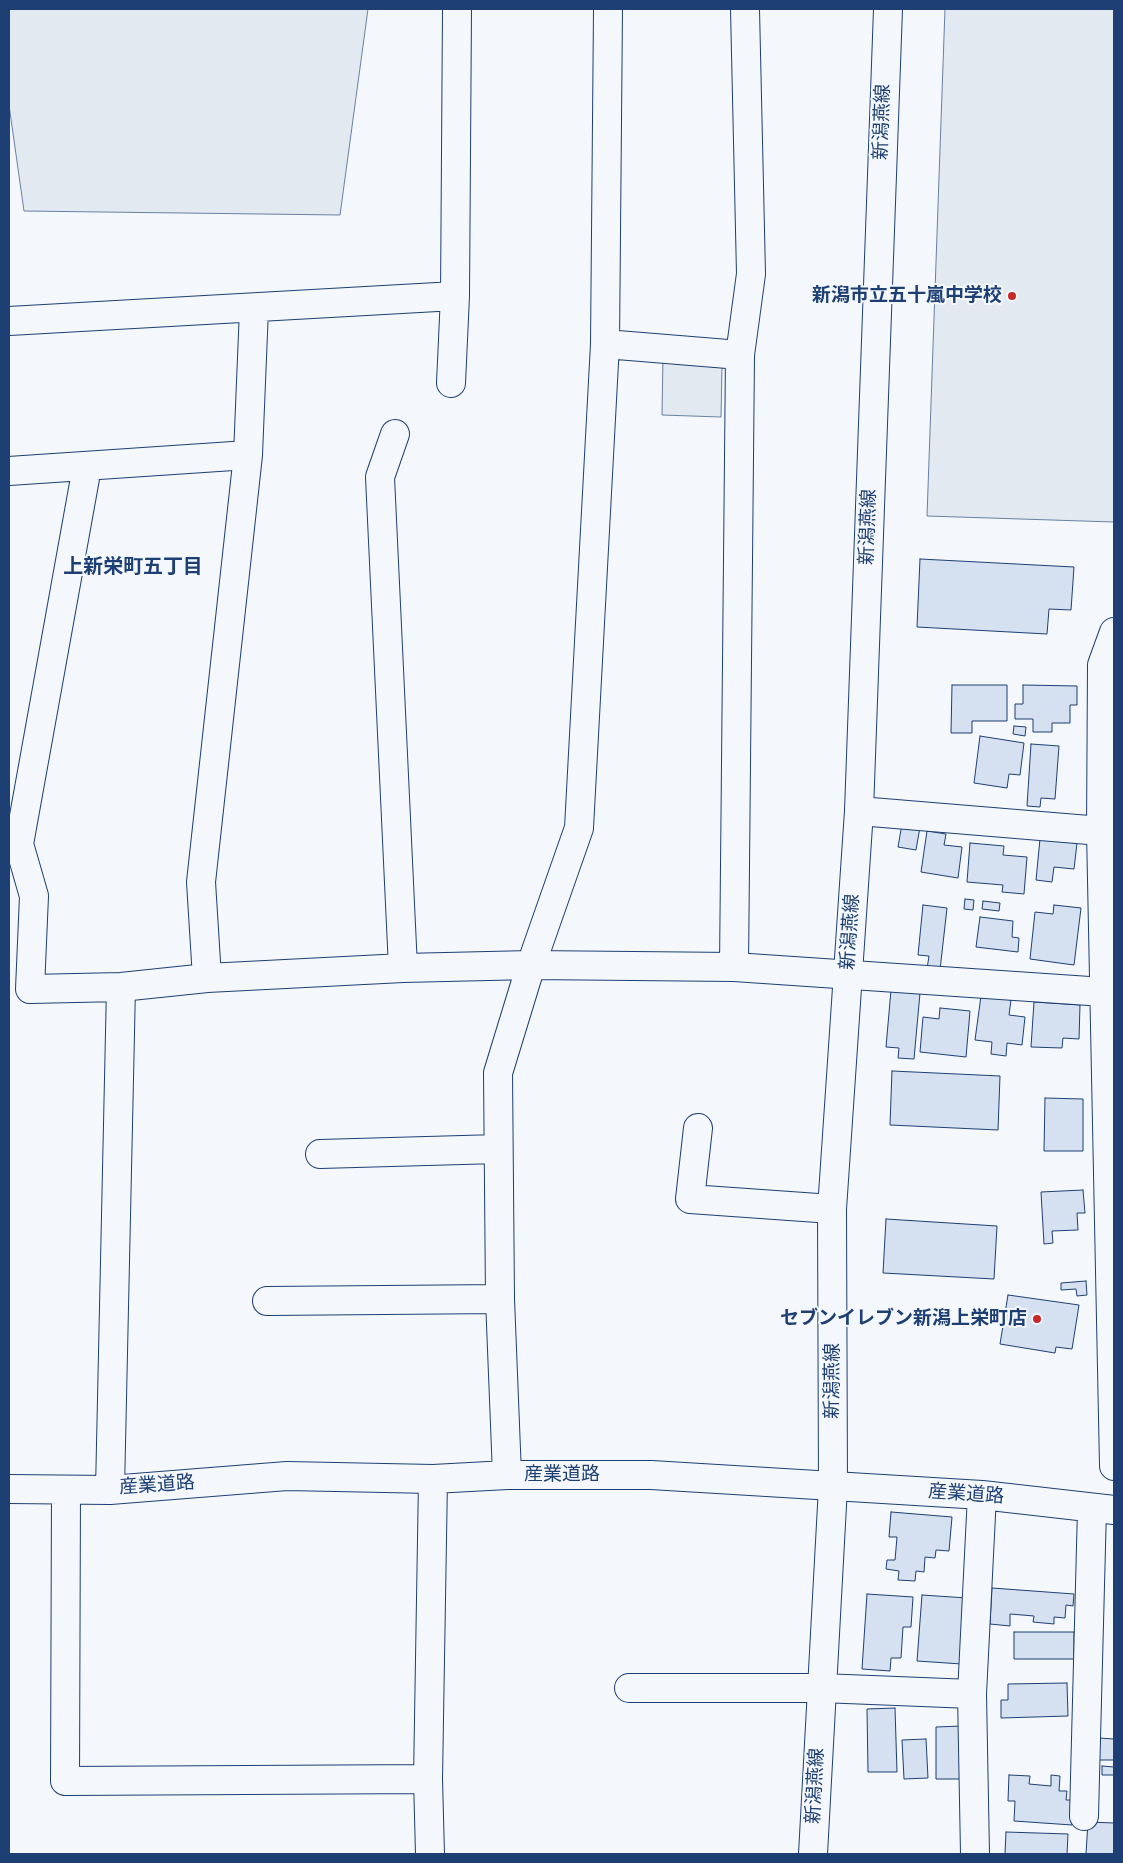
<!DOCTYPE html>
<meta charset="utf-8">
<style>
body{margin:0}
#map{position:relative;width:1123px;height:1863px;overflow:hidden;background:#f4f7fb;font-family:"Titillium Web",sans-serif}
canvas{display:block}
.frame{position:absolute;inset:0;border:10px solid #1d3f73;pointer-events:none}
</style>
<div id="map">
<canvas width="1123" height="1863"></canvas>
<div class="frame"></div>
</div>
<script>
const ctx = document.querySelector('canvas').getContext('2d');
ctx.lineJoin = 'round';
function fill(path, color) {
  ctx.fillStyle = color;
  ctx.fill(path, 'evenodd');
}
function toPath(rows) {
  const path = new Path2D();
  for (const r of rows) {
    path.moveTo(r[0], r[1]);
    for (let i = 2; i < r.length; i += 2) path.lineTo(r[i], r[i + 1]);
  }
  return path;
}
function stroke(path, color, width, dash) {
  ctx.strokeStyle = color;
  ctx.lineWidth = width;
  ctx.lineCap = dash ? 'butt' : 'round';
  ctx.setLineDash(dash || []);
  ctx.stroke(path);
}
function drawText(font, color, halo, rows, align = 'center') {
  ctx.font = font + ' "Titillium Web","Noto Sans JP",sans-serif';
  ctx.lineWidth = 4;
  ctx.setLineDash([]);
  ctx.textBaseline = 'middle';
  ctx.strokeStyle = halo;
  ctx.fillStyle = color;
  for (const [text, x, y, turn = 0] of rows) {
    ctx.save();
    ctx.translate(x, y);
    ctx.rotate((+turn || 0) * Math.PI / 180);
    ctx.textAlign = isNaN(turn) ? turn : align;
    if (halo) ctx.strokeText(text, 0, 0);
    ctx.fillText(text, 0, 0);
    ctx.restore();
  }
}
const green = toPath([
 [9,9,368,9,340,215,24,211,9,105,9,9],
 [945,9,1114,9,1114,522,927,516,945,9],
 [663,355,722,365,721,417,662,415,663,355]
]);
fill(green, '#e3e9f0');
stroke(green, '#687fa3', 1);
const building = toPath([
 [920,559,1074,567,1071,610,1049,609,1047,634,917,627,920,559],
 [952,685,1007,685,1007,721,972,721,972,733,951,733,952,685],
 [1023,685,1077,686,1077,705,1070,705,1070,723,1052,723,1052,732,1033,732,1033,719,1015,719,1015,704,1023,704,1023,685],
 [1014,726,1026,727,1025,736,1013,734,1014,726],
 [980,736,1024,743,1020,775,1009,774,1007,788,974,783,980,736],
 [1031,744,1059,746,1055,799,1041,798,1040,807,1027,806,1031,744],
 [902,824,920,827,916,850,898,847,902,824],
 [927,831,946,834,944,845,962,847,958,878,921,872,927,831],
 [1040,839,1077,843,1074,869,1054,867,1052,882,1036,880,1040,839],
 [970,843,1004,846,1003,855,1027,857,1024,894,1002,892,1003,885,967,882,970,843],
 [965,899,974,900,973,910,964,909,965,899],
 [983,901,1000,903,999,911,982,909,983,901],
 [923,905,947,908,940,970,927,969,929,956,918,955,923,905],
 [1054,905,1081,908,1074,965,1030,959,1035,912,1053,914,1054,905],
 [980,917,1013,921,1012,937,1019,938,1018,952,976,947,980,917],
 [891,990,920,993,914,1059,898,1058,899,1048,886,1047,891,990],
 [981,996,1011,1000,1009,1015,1025,1017,1022,1045,1007,1043,1006,1056,991,1054,992,1042,975,1040,981,996],
 [1034,1002,1080,1005,1079,1039,1063,1038,1062,1048,1031,1047,1034,1002],
 [940,1008,970,1011,966,1057,920,1052,923,1017,939,1019,940,1008],
 [892,1071,1000,1076,998,1130,890,1125,892,1071],
 [1045,1098,1083,1099,1083,1151,1044,1151,1045,1098],
 [1083,1190,1085,1213,1077,1213,1078,1230,1052,1231,1053,1243,1044,1244,1041,1192,1083,1190],
 [886,1219,997,1226,994,1279,883,1273,886,1219],
 [1086,1281,1087,1295,1077,1296,1076,1289,1061,1290,1061,1283,1086,1281],
 [1008,1295,1079,1305,1072,1349,1056,1347,1055,1353,1000,1344,1008,1295],
 [891,1512,952,1517,949,1551,936,1550,935,1558,925,1557,924,1572,916,1571,915,1581,898,1580,899,1571,886,1569,887,1560,895,1560,897,1537,889,1537,891,1512],
 [992,1588,1074,1594,1073,1606,1066,1605,1065,1618,1054,1617,1054,1624,1033,1622,1034,1616,1010,1614,1010,1626,990,1624,992,1588],
 [867,1594,913,1597,911,1627,903,1627,901,1658,891,1658,890,1671,862,1669,867,1594],
 [922,1595,967,1598,962,1664,917,1661,922,1595],
 [1014,1632,1074,1632,1074,1659,1014,1659,1014,1632],
 [1067,1683,1068,1716,1001,1718,1001,1700,1008,1700,1008,1684,1067,1683],
 [895,1708,897,1772,868,1772,867,1709,895,1708],
 [962,1726,962,1779,936,1779,936,1727,962,1726],
 [1099,1738,1114,1739,1114,1760,1098,1760,1099,1738],
 [926,1739,928,1778,904,1779,902,1740,926,1739],
 [1102,1766,1114,1767,1114,1775,1102,1775,1102,1766],
 [1009,1775,1030,1776,1029,1784,1051,1786,1051,1775,1060,1776,1059,1791,1067,1791,1066,1800,1073,1800,1072,1825,1014,1821,1015,1801,1008,1801,1009,1775],
 [1088,1822,1114,1823,1114,1854,1086,1854,1088,1822],
 [1006,1832,1068,1834,1067,1854,1005,1854,1006,1832]
]);
fill(building, '#d5e0f0');
stroke(building, '#1d3f73', 1);
const minor = toPath([
 [9,321,455,296],
 [605,344,740,355,751,274,745,9],
 [451,383,455,296,457,9],
 [395,434,380,477,403,968],
 [87,467,19,844,34,896,30,989,121,987,207,978,403,968,531,965,734,967,1104,992],
 [9,471,248,455],
 [1114,632,1102,665,1101,831,1114,1466],
 [859,811,1101,831],
 [734,967,740,355],
 [207,978,201,882,248,455,254,309],
 [698,1128,690,1199,832,1209],
 [320,1154,498,1149],
 [267,1301,500,1299],
 [507,1475,500,1299,498,1073,531,965,579,828,605,344,608,9],
 [9,1489,110,1490,287,1476,433,1479,507,1475,651,1475,982,1495,1114,1510],
 [66,1490,65,1781,428,1779],
 [110,1490,121,987],
 [629,1688,821,1688,972,1694],
 [1084,1816,1092,1508],
 [430,1854,428,1779,433,1479],
 [975,1854,972,1694,982,1495]
]);
const major = toPath([
 [813,1854,833,1487,832,1209,859,811,888,9]
]);
stroke(minor, '#1d3f73', 30);
stroke(major, '#1d3f73', 30);
stroke(minor, '#f4f7fb', 28);
stroke(major, '#f4f7fb', 28);
for (const [x, y, r, color] of [
 [1012,296,5,"#c62828"],
 [1037,1319,5,"#c62828"]
]) {
  const dot = new Path2D();
  dot.arc(x, y, r, 0, 2 * Math.PI);
  ctx.fillStyle = color;
  ctx.fill(dot);
  stroke(dot, '#f4f7fb', 2);
}
drawText('19px', '#1d3f73', '#f4f7fb', [
 ["新潟燕線",883,122,-88],
 ["新潟燕線",869,527,-88],
 ["新潟燕線",851,932,-86],
 ["新潟燕線",833,1381,-90],
 ["産業道路",562,1475],
 ["産業道路",157,1486,-4],
 ["産業道路",966,1495,4],
 ["新潟燕線",816,1786,-87]
]);
drawText('bold 19px', '#1d3f73', '#f4f7fb', [
 ["新潟市立五十嵐中学校",1002,296],
 ["セブンイレブン新潟上栄町店",1027,1319]
], 'right');
drawText('bold 20px', '#1d3f73', '#f4f7fb', [
 ["上新栄町五丁目",133,568]
]);
</script>
